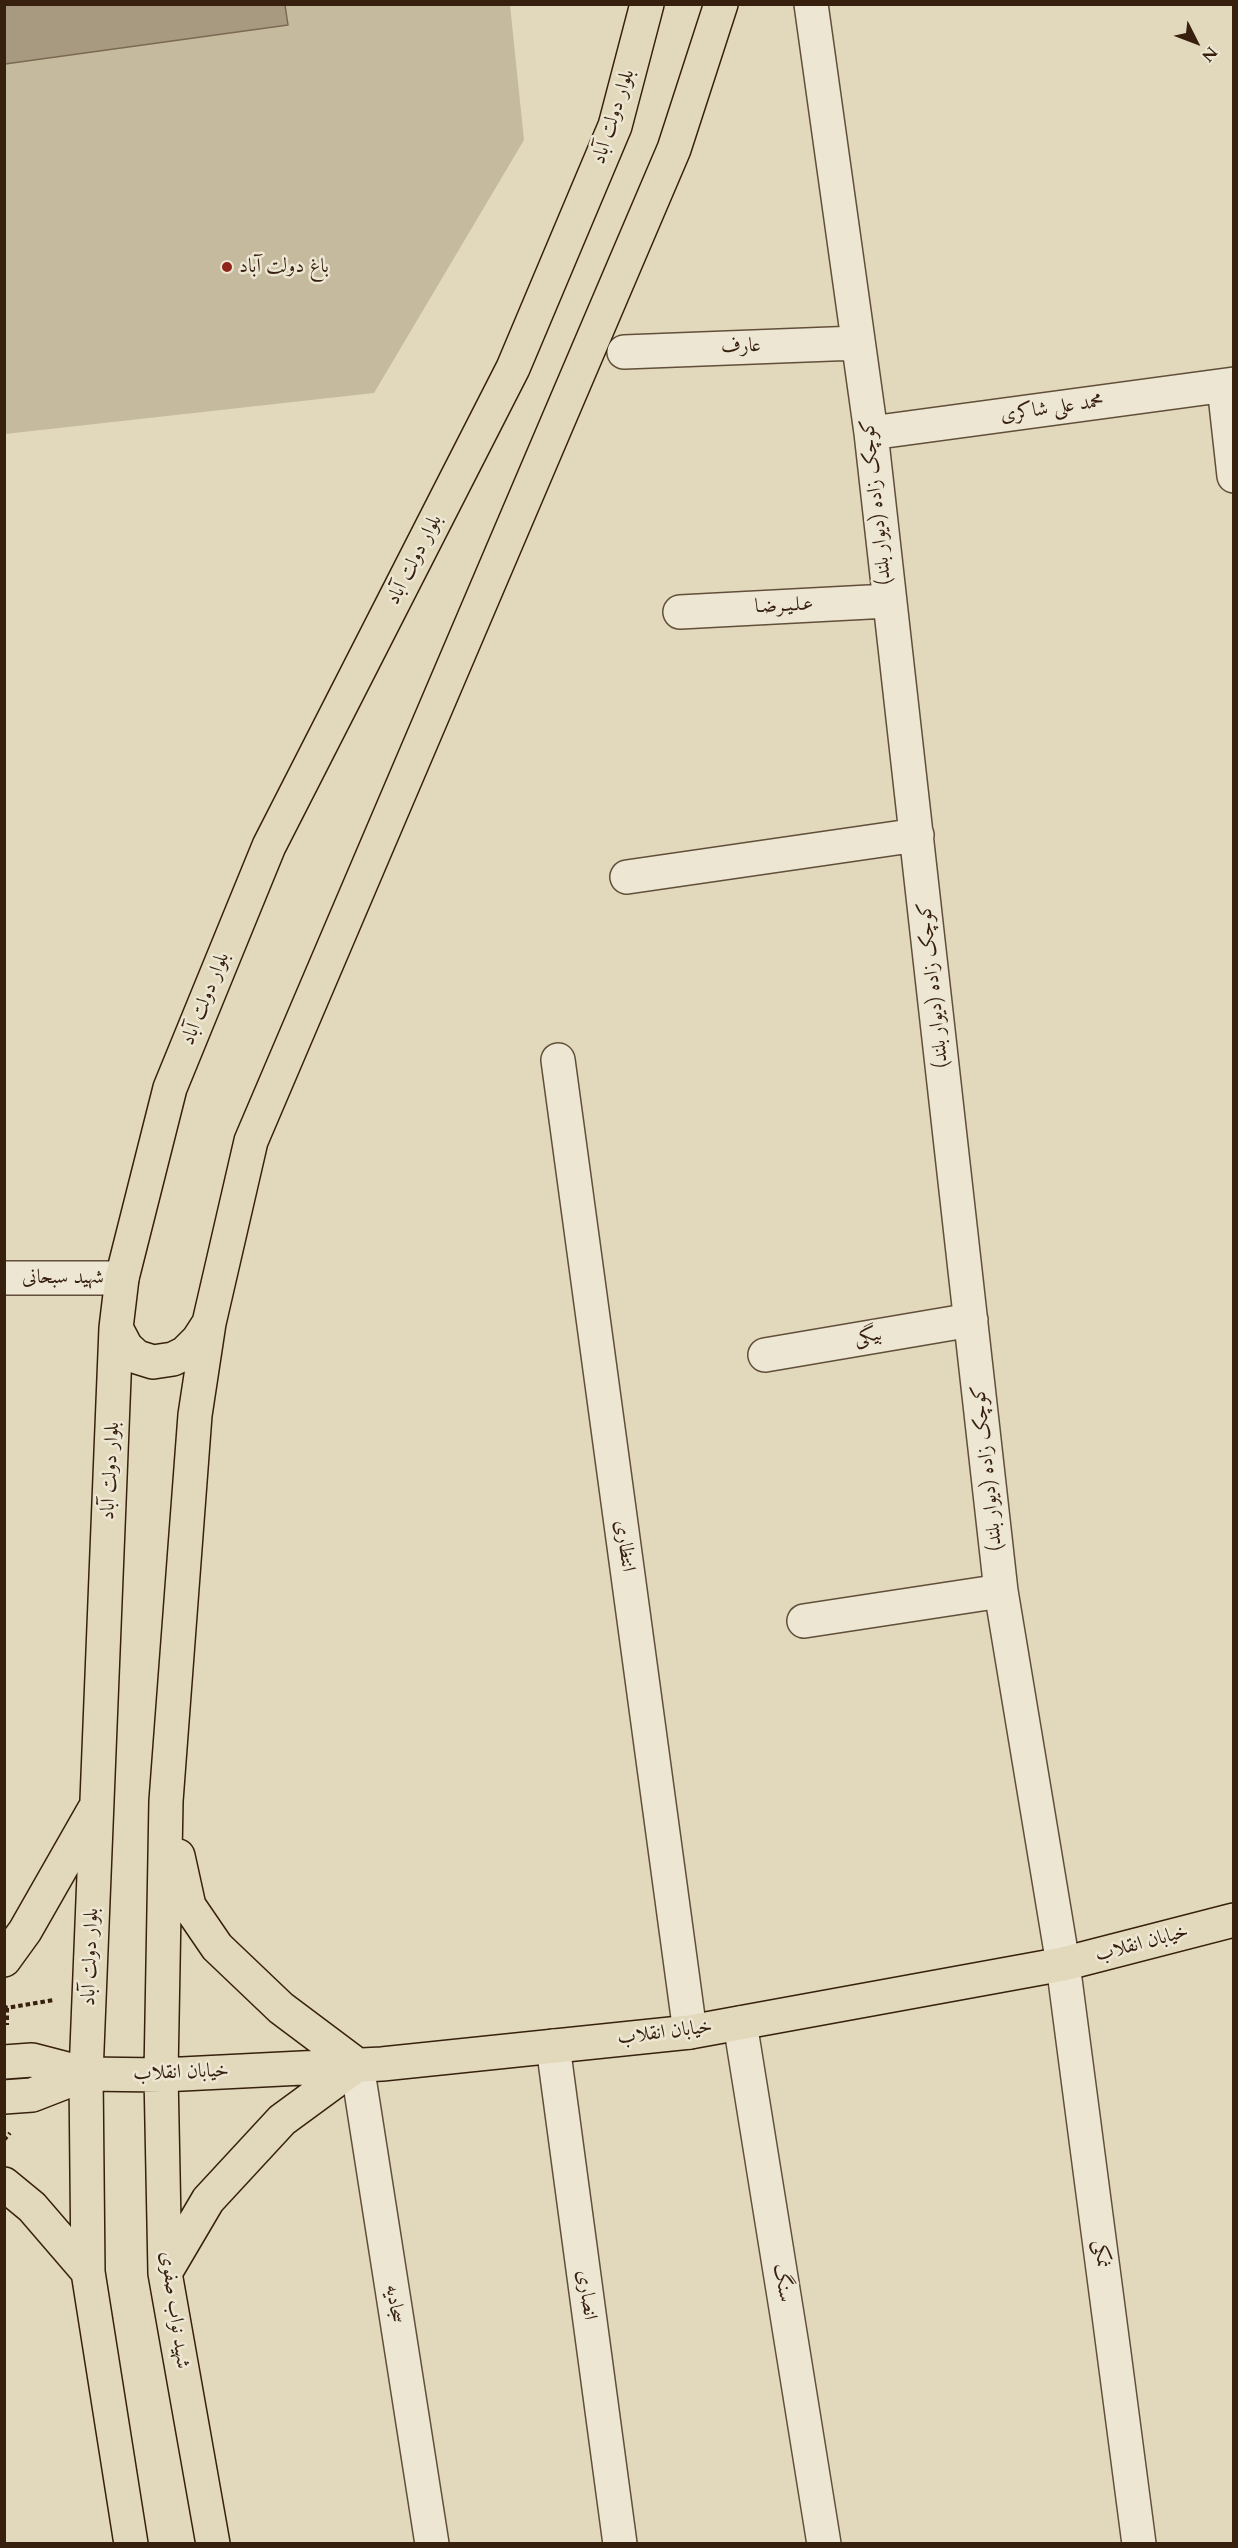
<!DOCTYPE html>
<meta charset="utf-8">
<style>
body{margin:0}
#map{position:relative;width:1238px;height:2548px;overflow:hidden;background:#e2d9bc;font-family:Cardo,serif}
canvas{display:block}
.frame{position:absolute;inset:0;border:6px solid #37210e;pointer-events:none}
.north{position:absolute;left:1166px;top:12px;width:60px;height:60px;-webkit-text-stroke:4px #ece6d3;paint-order:stroke;rotate:132deg;font-size:16px;font-weight:700;line-height:24px;text-align:center;color:#37210e}
.north::after{content:'';display:block;margin:auto;width:21px;height:27px;background:#37210e;clip-path:polygon(50% 0,100% 100%,50% 72%,0 100%)}
</style>
<div id="map">
<canvas width="1238" height="2548"></canvas>
<div class="frame"></div>
<div class="north">N</div>
</div>
<script>
const ctx = document.querySelector('canvas').getContext('2d');
ctx.lineJoin = 'round';
function fill(path, color) {
  ctx.fillStyle = color;
  ctx.fill(path, 'evenodd');
}
function toPath(rows) {
  const path = new Path2D();
  for (const r of rows) {
    path.moveTo(r[0], r[1]);
    for (let i = 2; i < r.length; i += 2) path.lineTo(r[i], r[i + 1]);
  }
  return path;
}
function stroke(path, color, width, dash) {
  ctx.strokeStyle = color;
  ctx.lineWidth = width;
  ctx.lineCap = dash ? 'butt' : 'round';
  ctx.setLineDash(dash || []);
  ctx.stroke(path);
}
function drawText(font, color, halo, rows, align = 'center') {
  ctx.font = font + ' Cardo,Amiri,serif';
  ctx.lineWidth = 5;
  ctx.setLineDash([]);
  ctx.textBaseline = 'middle';
  ctx.strokeStyle = halo;
  ctx.fillStyle = color;
  for (const [text, x, y, turn = 0] of rows) {
    ctx.save();
    ctx.translate(x, y);
    ctx.rotate((+turn || 0) * Math.PI / 180);
    ctx.textAlign = isNaN(turn) ? turn : align;
    if (halo) ctx.strokeText(text, 0, 0);
    ctx.fillText(text, 0, 0);
    ctx.restore();
  }
}
fill(toPath([
 [285,5,510,5,524,140,374,393,5,434,4,64,287,25]
]), '#c5ba9e');
const water = toPath([
 [4,5,285,5,288,25,5,64,4,5]
]);
fill(water, '#a89a81');
stroke(water, '#7b6a53', 1.5);
const minor = toPath([
 [811,4,871,433,1001,1591,1063,1964,1139,2544],
 [624,352,857,343],
 [1224,386,1234,476],
 [871,433,1234,384],
 [680,612,888,601],
 [627,877,917,835],
 [558,1060,690,2032],
 [4,1278,122,1278],
 [765,1355,971,1320],
 [804,1621,1001,1591],
 [740,2023,824,2544],
 [553,2046,620,2544],
 [357,2065,432,2544]
]);
const major = toPath([
 [116,1328,126,1347,137,1357,153,1362,173,1359,185,1353,198,1340,209,1323],
 [4,1960,25,1931,94,1810],
 [4,2062,32,2060,86,2074,162,2075,382,2064,690,2032,1063,1964,1234,1920],
 [4,2097,32,2095,86,2074],
 [4,2184,32,2207,88,2272],
 [165,2273,208,2200,282,2120,357,2065,281,2008,217,1947,189,1906,178,1856],
 [131,2544,88,2272,86,2074,116,1328,122,1278,170,1088,269,846,513,368,615,126,647,4],
 [213,2544,165,2273,161,2074,166,1801,195,1415,209,1323,251,1141,674,149,721,4]
]);
stroke(minor, '#624f3a', 36);
stroke(major, '#37210e', 36);
stroke(toPath([
 [4,2006,7,2008,54,2000],
 [7,2008,7,2025],
 [4,2140,10,2133]
]), '#37210e', 4, [4.5, 3]);
stroke(minor, '#ece6d3', 33);
stroke(major, '#e2d9bc', 33);
for (const [x, y, r, color] of [
 [227,267,6,"#8f2418"]
]) {
  const dot = new Path2D();
  dot.arc(x, y, r, 0, 2 * Math.PI);
  ctx.fillStyle = color;
  ctx.fill(dot);
  stroke(dot, '#ece6d3', 2);
}
drawText('20px', '#37210e', '#ece6d3', [
 ["بلوار دولت آباد",614,117,-72],
 ["عارف",741,347,-2],
 ["محمد علی شاکری",1052,409,-8],
 ["کوچک زاده (دیوار بلند)",877,502,-96],
 ["بلوار دولت آباد",415,560,-63],
 ["عـلـیـرضـا",784,606,-3],
 ["کوچک زاده (دیوار بلند)",934,985,-96],
 ["بلوار دولت آباد",206,999,-68],
 ["شهید سبحانی",63,1278],
 ["بیگی",868,1337,-10],
 ["کوچک زاده (دیوار بلند)",988,1468,-96],
 ["بلوار دولت آباد",111,1471,-87],
 ["انتظاری",624,1546,82],
 ["خیابان انقلاب",1142,1944,-15],
 ["بلوار دولت آباد",91,1957,-88],
 ["خیابان انقلاب",665,2033,-7],
 ["خیابان انقلاب",181,2073,-2],
 ["نمکی",1101,2254,83],
 ["سنگ",782,2283,81],
 ["انصاری",586,2295,82],
 ["سجادیه",394,2304,81],
 ["شهید نواب صفوی",174,2310,82]
]);
drawText('20px', '#37210e', '#ece6d3', [
 ["باغ دولت آباد",239,267]
], 'left');
</script>
